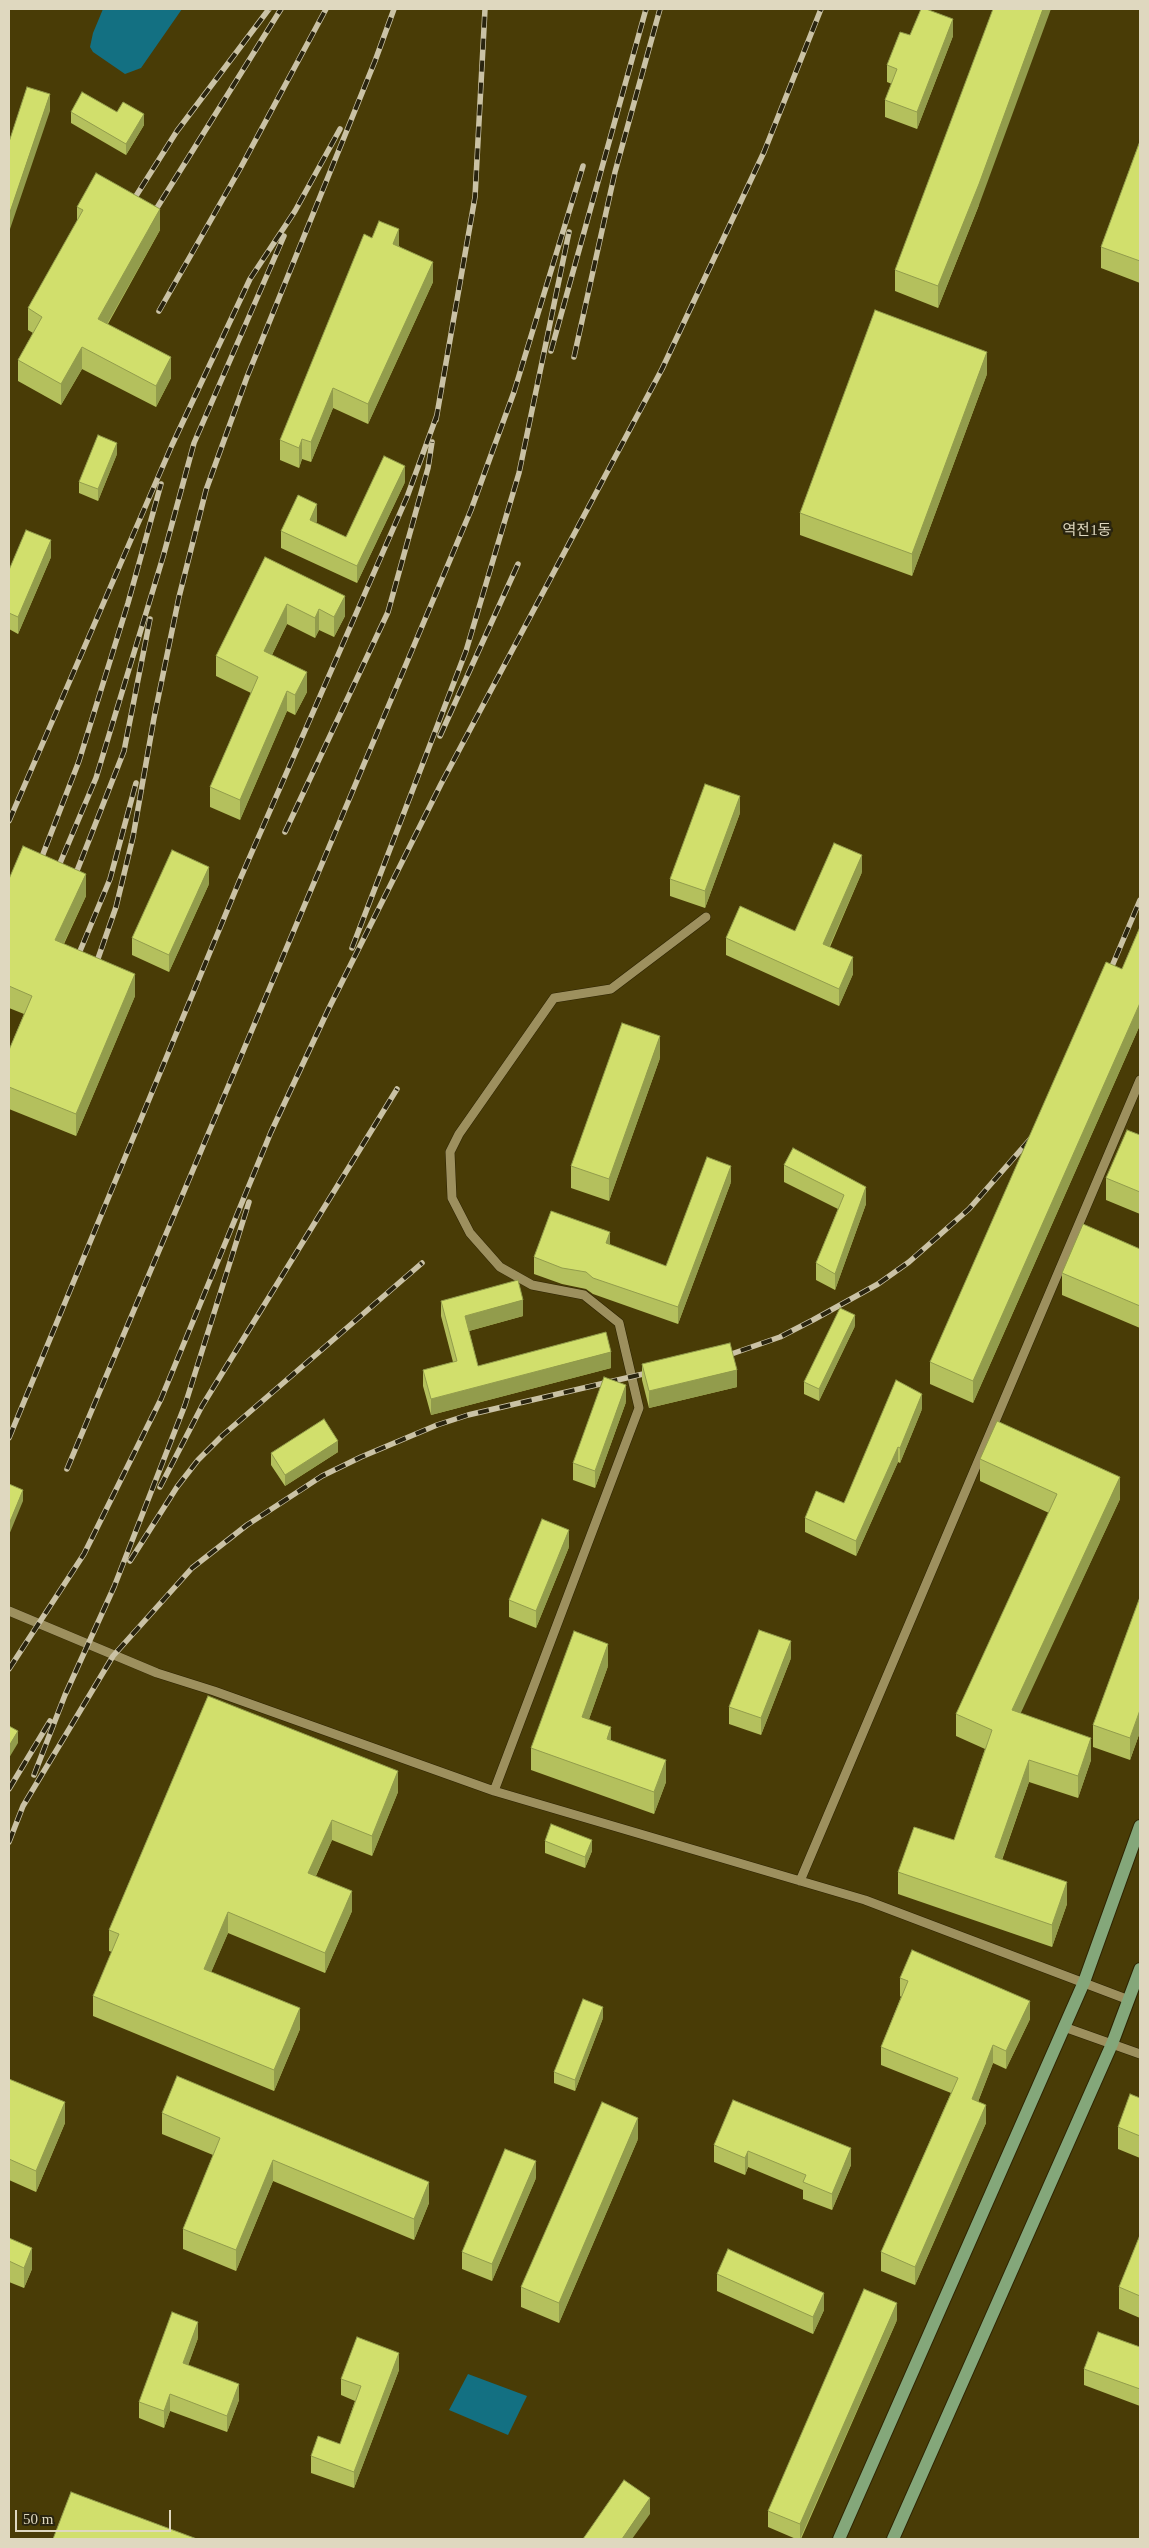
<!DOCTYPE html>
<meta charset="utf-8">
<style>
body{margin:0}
#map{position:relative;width:1149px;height:2548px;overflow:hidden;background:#493c06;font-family:"Times New Roman",serif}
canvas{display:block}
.frame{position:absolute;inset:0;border:10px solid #dfd8bf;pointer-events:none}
.scale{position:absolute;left:15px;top:2510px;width:156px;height:22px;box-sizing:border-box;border:2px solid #dfd8bf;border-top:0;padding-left:6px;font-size:15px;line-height:18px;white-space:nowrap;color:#dfd8bf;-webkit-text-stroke:4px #29240f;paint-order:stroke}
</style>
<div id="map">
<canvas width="1149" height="2548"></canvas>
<div class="frame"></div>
<div class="scale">50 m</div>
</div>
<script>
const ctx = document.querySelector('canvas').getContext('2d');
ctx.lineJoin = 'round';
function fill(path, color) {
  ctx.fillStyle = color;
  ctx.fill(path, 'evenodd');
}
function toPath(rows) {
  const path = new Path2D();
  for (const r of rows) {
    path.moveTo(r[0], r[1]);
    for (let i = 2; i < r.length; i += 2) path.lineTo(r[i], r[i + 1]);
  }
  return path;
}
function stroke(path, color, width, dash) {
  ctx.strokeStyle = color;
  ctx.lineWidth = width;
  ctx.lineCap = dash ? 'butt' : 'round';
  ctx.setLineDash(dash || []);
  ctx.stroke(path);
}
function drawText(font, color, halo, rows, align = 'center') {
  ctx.font = font + ' "Times New Roman","Noto Sans KR",serif';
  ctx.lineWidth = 5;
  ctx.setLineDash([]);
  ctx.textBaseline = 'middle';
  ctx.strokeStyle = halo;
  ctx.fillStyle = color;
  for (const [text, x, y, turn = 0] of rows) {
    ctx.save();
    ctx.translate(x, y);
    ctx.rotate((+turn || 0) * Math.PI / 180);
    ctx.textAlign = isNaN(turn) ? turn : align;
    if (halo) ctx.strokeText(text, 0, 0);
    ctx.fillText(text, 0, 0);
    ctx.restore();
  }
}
fill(toPath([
 [103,9,182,9,141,68,125,74,93,52,90,47,93,33],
 [468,2374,527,2396,508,2435,449,2410]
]), '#137082');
const minor = toPath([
 [9,1611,157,1673,214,1691,494,1791,865,1900,1129,2000],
 [494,1791,639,1408,619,1323,584,1295,532,1285,500,1267,470,1233,452,1198,450,1152,459,1134,554,998,611,989,706,917],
 [800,1881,1140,1080],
 [1064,2027,1140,2054]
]);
const major = toPath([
 [839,2539,1084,1982,1140,1826],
 [893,2539,1112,2044,1140,1969]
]);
stroke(minor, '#2d2300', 10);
stroke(major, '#2d2300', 14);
stroke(minor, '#9d905e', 9);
stroke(major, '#84a77a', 12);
const rail = toPath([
 [129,207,177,131,269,9],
 [150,219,281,9],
 [159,311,241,167,326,9],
 [551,351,646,9],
 [574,357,615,172,660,9],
 [436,420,475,197,485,9],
 [440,736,518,564],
 [9,821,172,445,250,279,295,211,340,129],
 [285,832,388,612,428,468,432,442],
 [38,867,79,761,128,603,161,484],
 [55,875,96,778,163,557,194,443,284,236],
 [73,881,124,751,150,619],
 [352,948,466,651,519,473,569,232],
 [75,963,110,879,136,783],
 [94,970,116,907,133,837,154,718,179,597,206,490,247,377,375,61,394,9],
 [1107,978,1140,900],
 [720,1358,780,1337,813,1320,878,1284,909,1262,969,1209,1033,1136],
 [9,1438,241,877,407,497,437,415],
 [67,1469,471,510,514,392,583,166],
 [160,1487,202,1406,397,1089],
 [130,1561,177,1487,198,1460,223,1435,422,1263],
 [9,1669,84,1554,161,1399,271,1132,329,1008,441,784,662,369,764,152,821,9],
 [34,1775,65,1695,114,1587,185,1405,249,1202],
 [9,1789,50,1721],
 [9,1842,23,1806,113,1656,192,1568,247,1525,322,1476,361,1457,437,1425,468,1415,656,1371]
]);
stroke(rail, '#cac2a5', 5.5);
stroke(rail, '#29240f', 4, [11]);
fill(toPath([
 [910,35,953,36,917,129,885,117,885,100,892,84,887,82,887,65],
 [71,112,117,112,144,125,126,155,71,123],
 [1140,141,1140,283,1101,268,1101,247],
 [979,205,938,308,895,291,895,270],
 [77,207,160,230,108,324,171,378,156,407,82,369,61,405,18,381,18,360,33,333,28,330,28,308,77,222],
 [372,238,399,246,433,282,368,424,333,408,311,462,302,459,299,468,280,460,280,440],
 [987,374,912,576,800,535,800,513],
 [117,454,98,501,79,493,79,482],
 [405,482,357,583,281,548,281,531,317,521,316,523,346,537],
 [51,557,18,634,9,629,9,570],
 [265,557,345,616,334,637,319,630,315,638,287,624,272,655,307,692,295,715,287,711,240,820,210,807,210,787,251,693,216,676,216,656],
 [740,813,705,908,670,896,670,879],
 [862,872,830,947,853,974,839,1006,726,955,726,938,795,931],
 [9,879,86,896,64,944,135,996,76,1136,9,1109,9,1050,24,1014,9,1008],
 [209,884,169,972,132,955,132,938],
 [1140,927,1140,1025,973,1403,930,1384,930,1362,1122,969],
 [660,1058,609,1201,571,1188,571,1166],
 [1140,1135,1140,1214,1106,1200,1106,1178],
 [784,1165,866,1204,835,1290,816,1280,816,1263,838,1209,784,1182],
 [731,1182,678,1324,593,1294,586,1289,562,1284,534,1274,534,1257,610,1245,666,1266],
 [1140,1249,1140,1328,1062,1295,1062,1273],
 [441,1301,523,1316,469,1331,478,1366,611,1368,431,1415,423,1386,423,1370,453,1362,441,1316],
 [855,1326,819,1401,804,1394,804,1382],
 [642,1364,737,1387,649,1408,642,1380],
 [626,1402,595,1488,573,1480,573,1463],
 [922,1409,900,1463,898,1462,856,1556,805,1532,805,1518,844,1503],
 [338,1452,285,1486,271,1465,271,1453],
 [980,1459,1120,1499,1020,1713,1091,1760,1078,1798,1029,1782,1002,1860,1067,1904,1052,1947,898,1894,898,1872,954,1840,985,1749,956,1736,956,1714,1049,1513,980,1481],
 [569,1547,536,1628,509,1617,509,1600],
 [1140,1597,1140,1732,1130,1760,1093,1747,1093,1725],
 [791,1658,761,1735,729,1724,729,1707],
 [608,1666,589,1719,611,1740,666,1782,654,1814,531,1770,531,1748],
 [208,1696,398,1792,372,1856,332,1840,316,1876,352,1911,325,1973,228,1933,211,1972,300,2029,274,2091,93,2016,93,1996,112,1952,109,1951,109,1930],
 [545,1841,592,1851,585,1868,545,1853],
 [900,1978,1030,2019,1006,2069,993,2063,978,2102,986,2123,915,2285,881,2271,881,2252,951,2093,881,2065,881,2047,901,1997,900,1996],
 [603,2018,575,2091,554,2083,554,2072],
 [9,2079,65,2123,36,2192,9,2180],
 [1140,2098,1140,2158,1118,2149,1118,2127],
 [162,2113,429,2203,414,2240,273,2181,236,2271,183,2249,183,2229,213,2155,162,2134],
 [638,2139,559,2323,521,2307,521,2287],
 [714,2145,851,2165,832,2210,803,2199,803,2190,748,2167,745,2175,714,2162],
 [536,2178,492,2281,462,2269,462,2252],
 [1140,2235,1140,2318,1119,2309,1119,2287],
 [9,2238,32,2269,24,2288,9,2282],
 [717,2274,824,2310,813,2334,717,2291],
 [897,2320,801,2539,796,2539,768,2527,768,2511],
 [198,2338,188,2365,239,2400,227,2432,170,2411,164,2428,139,2418,139,2402],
 [1140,2347,1140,2406,1084,2385,1084,2369],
 [399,2370,354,2488,311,2473,311,2456,340,2444,355,2401,341,2395,341,2379]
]), '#b4c05d');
fill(toPath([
 [1043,9,1051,9,979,205,938,308,938,286],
 [953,19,953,36,917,129,917,112],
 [50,94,50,111,9,232,9,215],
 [144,114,144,125,126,155,126,144],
 [160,209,160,230,98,340,98,319],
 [399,229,399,249,393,244],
 [433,262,433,282,368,424,368,404],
 [82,347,82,369,61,405,61,384],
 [987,352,987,374,912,576,912,554],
 [171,357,171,378,156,407,156,386],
 [333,388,333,408,311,462,311,442],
 [302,439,302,459,299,468,299,448],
 [117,443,117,454,98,501,98,489],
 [405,466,405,482,357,583,357,566],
 [317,504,317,521,310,537,310,520],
 [51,540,51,557,18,634,18,617],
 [345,596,345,616,334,637,334,617],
 [287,604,287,624,264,671,264,651],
 [319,609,319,630,315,638,315,618],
 [307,672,307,692,295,715,295,695],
 [287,691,287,711,240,820,240,800],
 [740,796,740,813,705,908,705,891],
 [862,855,862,872,823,961,823,944],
 [209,867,209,884,169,972,169,955],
 [86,874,86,896,55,962,55,940],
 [853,957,853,974,839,1006,839,989],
 [135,974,135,996,76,1136,76,1114],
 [1140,1003,1140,1025,973,1403,973,1381],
 [660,1036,660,1058,609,1201,609,1179],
 [731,1166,731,1182,678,1324,678,1307],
 [866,1187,866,1204,835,1290,835,1274],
 [610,1232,610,1249,606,1243],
 [523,1300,523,1316,465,1332,465,1316],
 [855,1315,855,1326,819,1401,819,1389],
 [611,1352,611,1368,431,1415,431,1399],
 [737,1370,737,1387,649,1408,649,1391],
 [626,1385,626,1402,595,1488,595,1471],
 [922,1394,922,1409,900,1463,900,1448],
 [338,1441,338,1452,285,1486,285,1475],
 [898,1447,898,1462,856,1556,856,1541],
 [1120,1477,1120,1499,1012,1732,1012,1710],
 [23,1490,23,1501,9,1535,9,1524],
 [569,1530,569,1547,536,1628,536,1611],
 [791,1641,791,1658,761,1735,761,1718],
 [608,1644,608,1666,582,1739,582,1717],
 [1140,1710,1140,1732,1130,1760,1130,1738],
 [611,1727,611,1749,607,1739],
 [18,1731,18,1743,9,1758,9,1746],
 [1091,1738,1091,1760,1078,1798,1078,1776],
 [666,1760,666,1782,654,1814,654,1792],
 [1029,1760,1029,1782,995,1879,995,1857],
 [398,1771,398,1792,372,1856,372,1836],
 [332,1820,332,1840,308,1893,308,1873],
 [592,1840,592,1851,585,1868,585,1857],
 [1067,1882,1067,1904,1052,1947,1052,1925],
 [352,1891,352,1911,325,1973,325,1953],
 [228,1912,228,1933,204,1989,204,1969],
 [1030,2001,1030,2019,1006,2069,1006,2051],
 [603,2007,603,2018,575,2091,575,2080],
 [300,2008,300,2029,274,2091,274,2070],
 [993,2045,993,2063,972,2117,972,2099],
 [65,2102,65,2123,36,2192,36,2171],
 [986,2105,986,2123,915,2285,915,2267],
 [638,2118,638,2139,559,2323,559,2303],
 [851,2148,851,2165,832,2210,832,2194],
 [748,2151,748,2167,745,2175,745,2158],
 [273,2160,273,2181,236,2271,236,2250],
 [536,2161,536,2178,492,2281,492,2264],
 [429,2182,429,2203,414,2240,414,2219],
 [32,2248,32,2269,24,2288,24,2268],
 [824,2293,824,2310,813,2334,813,2317],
 [897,2303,897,2320,800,2539,800,2524],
 [198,2322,198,2338,183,2380,183,2363],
 [399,2353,399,2370,354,2488,354,2472],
 [239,2384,239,2400,227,2432,227,2416],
 [170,2394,170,2411,164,2428,164,2411],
 [650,2498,650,2514,632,2539,622,2539]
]), '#929c4c');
const building = toPath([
 [921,9,926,9,953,19,917,112,885,100,897,69,887,65,900,32,910,35,921,9],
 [993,9,1043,9,979,184,938,286,895,270,993,9],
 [27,87,50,94,9,215,9,142,27,87],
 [82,92,117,112,123,102,144,114,126,144,71,112,82,92],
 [1140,141,1140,261,1101,247,1140,141],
 [96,173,160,209,98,319,171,357,156,386,82,347,61,384,18,360,42,317,28,308,83,210,77,207,96,173],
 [379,221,399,229,393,244,433,262,368,404,333,388,311,442,302,439,299,448,280,440,364,234,372,238,379,221],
 [875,310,987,352,912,554,800,513,875,310],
 [98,435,117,443,98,489,79,482,98,435],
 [384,456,405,466,357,566,281,531,298,495,317,504,310,520,346,537,384,456],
 [26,530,51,540,18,617,9,613,9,570,26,530],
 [265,557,345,596,334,617,319,609,315,618,287,604,264,651,307,672,295,695,287,691,240,800,210,787,258,677,216,656,265,557],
 [705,784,740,796,705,891,670,879,705,784],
 [834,843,862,855,823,944,853,957,839,989,726,938,740,906,795,931,834,843],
 [23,846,86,874,55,940,135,974,76,1114,9,1087,9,1050,32,996,9,986,9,879,23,846],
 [172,850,209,867,169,955,132,938,172,850],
 [1140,927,1140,1003,973,1381,930,1362,1106,962,1122,969,1140,927],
 [622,1023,660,1036,609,1179,571,1166,622,1023],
 [1127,1130,1140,1135,1140,1192,1106,1178,1127,1130],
 [793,1148,866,1187,835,1274,816,1263,844,1195,784,1165,793,1148],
 [707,1157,731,1166,678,1307,593,1278,586,1272,562,1268,534,1257,551,1211,610,1232,606,1243,666,1266,707,1157],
 [1083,1224,1140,1249,1140,1306,1062,1273,1083,1224],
 [518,1280,523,1300,465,1316,478,1366,606,1332,611,1352,431,1399,423,1370,457,1361,441,1301,518,1280],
 [840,1308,855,1315,819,1389,804,1382,840,1308],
 [730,1343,737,1370,649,1391,642,1364,730,1343],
 [604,1377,626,1385,595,1471,573,1463,604,1377],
 [896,1380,922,1394,900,1448,898,1447,856,1541,805,1518,816,1491,844,1503,896,1380],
 [324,1419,338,1441,285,1475,271,1453,324,1419],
 [997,1421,1120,1477,1012,1710,1091,1738,1078,1776,1029,1760,995,1857,1067,1882,1052,1925,898,1872,914,1827,954,1840,992,1730,956,1714,1057,1494,980,1459,997,1421],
 [9,1484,23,1490,9,1524,9,1484],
 [542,1519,569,1530,536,1611,509,1600,542,1519],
 [1140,1597,1140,1710,1130,1738,1093,1725,1140,1597],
 [759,1630,791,1641,761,1718,729,1707,759,1630],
 [574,1631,608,1644,582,1717,611,1727,607,1739,666,1760,654,1792,531,1748,574,1631],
 [208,1696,398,1771,372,1836,332,1820,308,1873,352,1891,325,1953,228,1912,204,1969,300,2008,274,2070,93,1996,119,1934,109,1930,208,1696],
 [9,1726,18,1731,9,1746,9,1726],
 [551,1824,592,1840,585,1857,545,1841,551,1824],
 [912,1950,1030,2001,1006,2051,993,2045,972,2099,986,2105,915,2267,881,2252,958,2078,881,2047,908,1981,900,1978,912,1950],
 [583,1999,603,2007,575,2080,554,2072,583,1999],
 [177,2076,429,2182,414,2219,273,2160,236,2250,183,2229,220,2138,162,2113,177,2076],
 [9,2079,65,2102,36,2171,9,2159,9,2079],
 [1130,2094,1140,2098,1140,2136,1118,2127,1130,2094],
 [733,2100,851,2148,832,2194,803,2182,806,2175,748,2151,745,2158,714,2145,733,2100],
 [602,2102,638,2118,559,2303,521,2287,602,2102],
 [505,2149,536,2161,492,2264,462,2252,505,2149],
 [1140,2235,1140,2296,1119,2287,1140,2235],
 [9,2238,32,2248,24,2268,9,2261,9,2238],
 [728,2249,824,2293,813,2317,717,2274,728,2249],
 [864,2289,897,2303,800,2524,768,2511,864,2289],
 [172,2312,198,2322,183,2363,239,2384,227,2416,170,2394,164,2411,139,2402,172,2312],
 [1098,2332,1140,2347,1140,2389,1084,2369,1098,2332],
 [357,2337,399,2353,354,2472,311,2456,318,2436,340,2444,361,2386,341,2379,357,2337],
 [624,2480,650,2498,622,2539,583,2539,624,2480],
 [71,2492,197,2539,53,2539,71,2492]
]);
fill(building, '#d1df6c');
stroke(building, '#929c4c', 1);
drawText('15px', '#dfd8bf', '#29240f', [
 ["역전1동",1087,531]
]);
</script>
